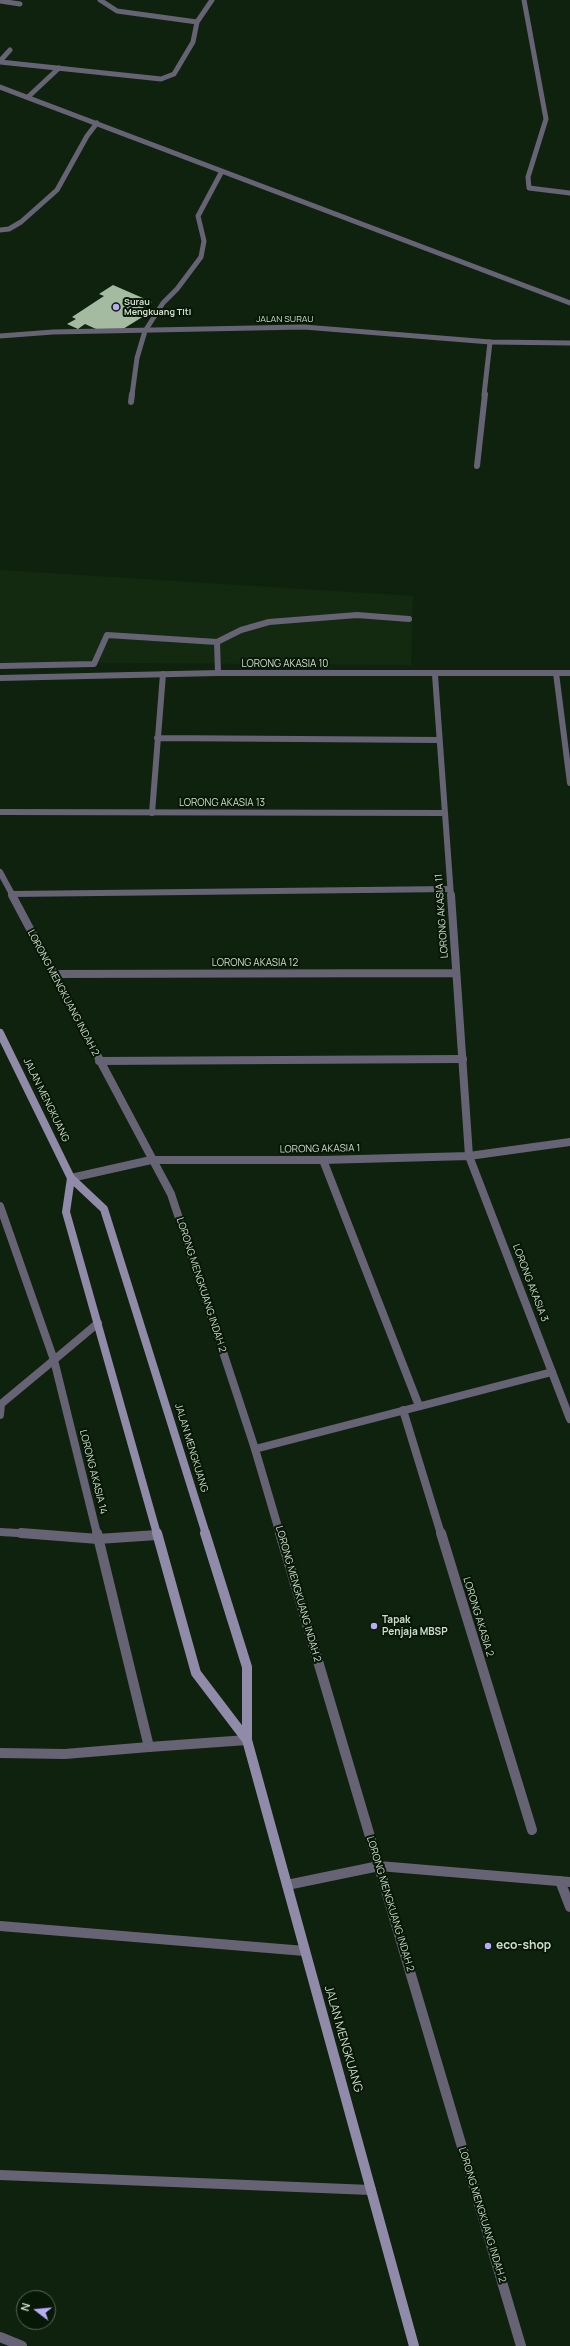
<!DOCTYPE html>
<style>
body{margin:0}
#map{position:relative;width:570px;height:2346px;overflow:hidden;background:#0f220e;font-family:Manrope,sans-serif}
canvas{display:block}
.north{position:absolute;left:16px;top:2290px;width:40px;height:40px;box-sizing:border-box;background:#071806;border:1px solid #576656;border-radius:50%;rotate:286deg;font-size:11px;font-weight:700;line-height:16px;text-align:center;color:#d0dcce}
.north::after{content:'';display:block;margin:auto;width:14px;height:18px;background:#b9abf7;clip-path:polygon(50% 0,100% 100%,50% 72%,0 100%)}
</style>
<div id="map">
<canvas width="570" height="2346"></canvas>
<div class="north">N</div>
</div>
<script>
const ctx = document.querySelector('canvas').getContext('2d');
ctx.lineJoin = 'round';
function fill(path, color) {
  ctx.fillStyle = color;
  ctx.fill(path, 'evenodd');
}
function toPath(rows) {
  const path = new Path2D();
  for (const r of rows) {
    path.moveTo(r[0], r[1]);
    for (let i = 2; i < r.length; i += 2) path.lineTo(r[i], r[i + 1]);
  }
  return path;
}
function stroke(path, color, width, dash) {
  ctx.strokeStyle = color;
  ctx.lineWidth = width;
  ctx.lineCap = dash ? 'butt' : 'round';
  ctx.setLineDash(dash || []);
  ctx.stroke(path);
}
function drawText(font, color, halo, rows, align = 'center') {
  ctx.font = font + ' Manrope,sans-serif';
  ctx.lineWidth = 4;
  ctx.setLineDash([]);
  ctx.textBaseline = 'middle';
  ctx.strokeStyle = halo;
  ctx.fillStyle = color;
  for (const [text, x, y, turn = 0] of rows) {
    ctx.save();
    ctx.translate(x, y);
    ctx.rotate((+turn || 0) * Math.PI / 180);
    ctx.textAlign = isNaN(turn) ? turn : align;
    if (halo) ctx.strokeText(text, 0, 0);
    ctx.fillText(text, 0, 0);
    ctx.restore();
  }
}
fill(toPath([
 [0,570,413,596,411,665,0,662]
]), '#132a11');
fill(toPath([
 [113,285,152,302,136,312,144,316,123,329,96,329,85,324,78,329,67,324,76,319,72,317,104,296,99,294]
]), '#a4bba1');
stroke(toPath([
 [484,395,490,342]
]), '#666375', 5);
stroke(toPath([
 [477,466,485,394],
 [217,642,218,673],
 [0,666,94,664,107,635,217,642,241,630,269,622,357,615,409,619],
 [556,673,570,783],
 [157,738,439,740],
 [152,813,163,674],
 [12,894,450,889]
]), '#666375', 6);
stroke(toPath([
 [99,1061,463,1059],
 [323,1160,419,1406],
 [403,1410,441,1534],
 [0,1415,1,1404,54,1360],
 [255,1449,552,1372],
 [0,1532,35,1534]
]), '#666375', 8);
stroke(toPath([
 [21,1533,98,1539],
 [441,1533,532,1830],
 [0,1753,65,1754,149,1747],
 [560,1881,570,1907],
 [0,1926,305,1951],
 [0,2175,371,2190],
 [0,2337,22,2346]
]), '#666375', 10);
stroke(toPath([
 [100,0,117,11,197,22],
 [524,0,546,119,528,177,529,188,570,193],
 [0,1,20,4],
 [0,61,10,50],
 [0,62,161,79,174,74,193,42,197,22,212,0],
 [0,87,570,303],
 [28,97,59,68],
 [0,230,9,229,21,222,57,190,87,136,97,123],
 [0,336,53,332,304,327,490,342,570,343],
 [132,395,137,358,145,331,163,303,177,289,201,257,204,241,198,216,222,171]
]), '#666375', 5);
stroke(toPath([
 [131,402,132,394],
 [435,675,451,896],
 [0,678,218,673,570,673],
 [0,812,445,813],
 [0,872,13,896]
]), '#666375', 6);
stroke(toPath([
 [12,895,171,1194,255,1449,280,1534],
 [451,895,469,1156,570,1419],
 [53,974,456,973],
 [71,1178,151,1160,323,1160,469,1156,570,1142],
 [0,1206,54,1360,97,1534],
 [54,1360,98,1323]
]), '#666375', 8);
stroke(toPath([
 [97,1533,149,1747,247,1740],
 [280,1533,521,2346],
 [98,1539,157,1535],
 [287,1885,379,1866,570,1882]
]), '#666375', 10);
stroke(toPath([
 [0,1033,71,1178,104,1209,206,1534],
 [71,1178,66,1212,157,1534]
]), '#908ba9', 8);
stroke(toPath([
 [157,1533,196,1673,247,1740],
 [205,1533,247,1667,247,1740,414,2346]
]), '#908ba9', 10);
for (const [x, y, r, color] of [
 [116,307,4,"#b9abf7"],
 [374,1626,4,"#b9abf7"],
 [488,1946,4,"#b9abf7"]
]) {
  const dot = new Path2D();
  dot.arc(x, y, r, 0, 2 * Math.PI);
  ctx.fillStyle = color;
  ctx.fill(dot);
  stroke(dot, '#071806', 1.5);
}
drawText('bold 9px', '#d0dcce', '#071806', [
 ["Surau",124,302],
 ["Mengkuang Titi",124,312]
], 'left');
drawText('9px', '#d0dcce', '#071806', [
 ["JALAN SURAU",285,319]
]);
drawText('10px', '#d0dcce', '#071806', [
 ["LORONG AKASIA 10",285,664],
 ["LORONG AKASIA 13",222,803],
 ["LORONG AKASIA 11",442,916,-94],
 ["LORONG AKASIA 12",255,963],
 ["LORONG MENGKUANG INDAH 2",63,993,62],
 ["JALAN MENGKUANG",46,1100,64],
 ["LORONG AKASIA 1",320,1149,-1],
 ["LORONG AKASIA 3",530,1283,69],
 ["LORONG MENGKUANG INDAH 2",201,1285,72],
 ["JALAN MENGKUANG",191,1448,73],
 ["LORONG AKASIA 14",93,1472,76],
 ["LORONG MENGKUANG INDAH 2",298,1594,74],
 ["LORONG AKASIA 2",478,1617,73],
 ["LORONG MENGKUANG INDAH 2",390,1904,73],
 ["LORONG MENGKUANG INDAH 2",482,2215,73]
]);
drawText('bold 10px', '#d0dcce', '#071806', [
 ["Tapak",382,1620],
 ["Penjaja MBSP",382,1632]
], 'left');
drawText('bold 12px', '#d0dcce', '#071806', [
 ["eco-shop",496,1946]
], 'left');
drawText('12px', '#d0dcce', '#071806', [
 ["JALAN MENGKUANG",343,2039,74]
]);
</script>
